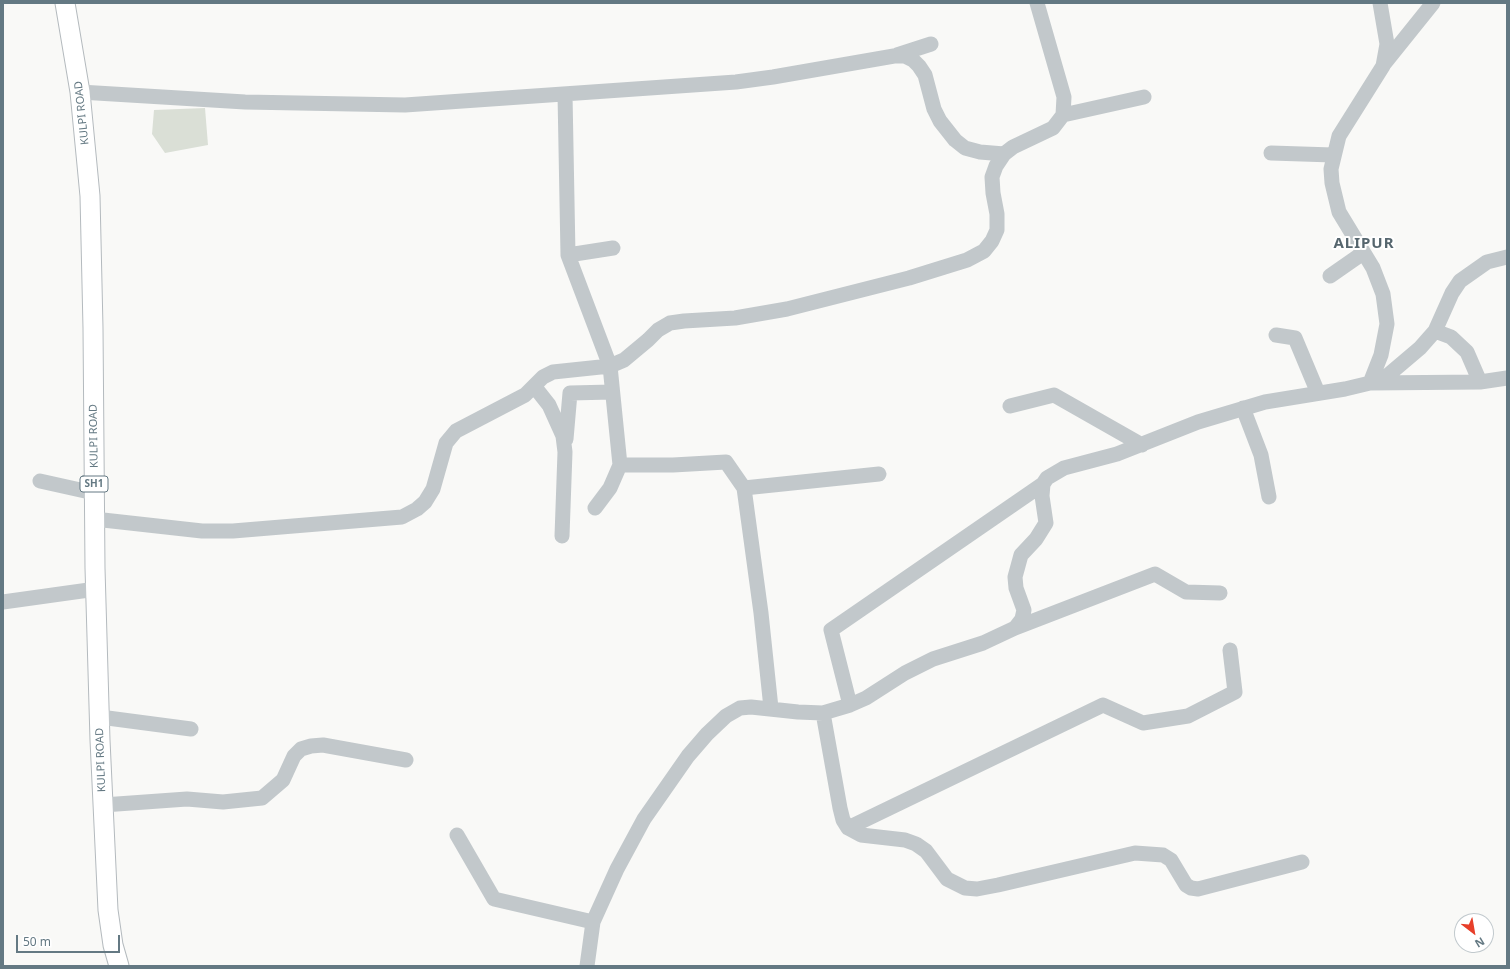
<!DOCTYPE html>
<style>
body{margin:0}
#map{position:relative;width:1510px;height:969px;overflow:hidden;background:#f9f9f7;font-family:"Noto Sans",sans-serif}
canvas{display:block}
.frame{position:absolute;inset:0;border:4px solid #647983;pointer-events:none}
.north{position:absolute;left:1454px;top:913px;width:40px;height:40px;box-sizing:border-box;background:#fff;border:1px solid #c1c9cd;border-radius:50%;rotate:149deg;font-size:11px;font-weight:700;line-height:16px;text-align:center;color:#647983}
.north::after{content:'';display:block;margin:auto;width:14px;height:18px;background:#e73f2a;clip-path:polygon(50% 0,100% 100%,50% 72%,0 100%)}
.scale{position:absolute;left:16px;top:935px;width:104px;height:18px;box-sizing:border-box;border:2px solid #647983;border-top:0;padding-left:5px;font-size:12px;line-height:14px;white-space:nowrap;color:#647983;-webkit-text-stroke:3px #fff;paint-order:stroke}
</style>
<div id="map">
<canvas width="1510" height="969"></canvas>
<div class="frame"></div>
<div class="north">N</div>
<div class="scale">50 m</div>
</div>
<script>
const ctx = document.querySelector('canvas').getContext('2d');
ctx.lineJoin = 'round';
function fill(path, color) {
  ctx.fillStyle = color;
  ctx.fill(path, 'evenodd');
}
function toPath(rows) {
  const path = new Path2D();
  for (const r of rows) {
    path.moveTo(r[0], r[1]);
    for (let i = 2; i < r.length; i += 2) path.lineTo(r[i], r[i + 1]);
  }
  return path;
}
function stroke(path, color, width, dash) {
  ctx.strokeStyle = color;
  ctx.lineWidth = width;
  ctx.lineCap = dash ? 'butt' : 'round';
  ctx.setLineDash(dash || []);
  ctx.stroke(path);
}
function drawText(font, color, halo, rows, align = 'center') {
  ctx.font = font + ' "Noto Sans",sans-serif';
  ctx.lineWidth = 4;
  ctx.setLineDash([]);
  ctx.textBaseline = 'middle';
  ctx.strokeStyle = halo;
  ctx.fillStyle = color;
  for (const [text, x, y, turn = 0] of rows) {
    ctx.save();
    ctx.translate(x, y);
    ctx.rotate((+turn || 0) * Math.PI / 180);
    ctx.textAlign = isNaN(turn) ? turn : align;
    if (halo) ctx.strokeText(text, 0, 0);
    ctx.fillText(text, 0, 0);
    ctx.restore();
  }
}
fill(toPath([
 [205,108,208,145,165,153,152,134,154,110]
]), '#dadfd6');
const major = toPath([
 [65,3,80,92,90,196,93,328,95,568,100,740,108,910,113,945,119,966]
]);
stroke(major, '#b4babe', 21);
stroke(toPath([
 [1380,3,1387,44,1383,66,1339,136,1331,169,1332,183,1339,212,1373,268,1383,294,1387,324,1381,355,1370,383,1480,382,1507,378],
 [897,55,931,44],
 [1384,64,1433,3],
 [80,92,245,102,405,105,736,82,773,77,894,56,905,56,913,60,919,66,925,75,934,109,940,121,955,140,965,148,980,152,1004,154],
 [565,94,568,255,610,366,620,465,673,465,726,462,744,488,761,613,771,708],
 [1063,115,1144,97],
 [1271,153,1333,155],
 [568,255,613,248],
 [1330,276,1363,253],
 [1435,331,1451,337,1467,352,1480,382],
 [1276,335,1295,338,1318,393],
 [534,386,549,405,563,436,565,452,562,536],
 [1010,406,1054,395,1142,445],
 [1243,408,1261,455,1269,497],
 [566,439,570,393,612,392],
 [40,481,94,493],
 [744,488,879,474],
 [595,508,610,488,620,465],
 [94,519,202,531,233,531,402,517,417,509,425,502,433,489,446,443,456,431,525,395,543,377,553,372,610,366,624,360,648,340,658,330,670,323,684,321,735,318,787,309,909,278,967,260,984,251,992,241,997,230,997,214,993,193,992,177,996,166,1004,154,1013,147,1053,128,1063,115,1064,97,1037,3],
 [3,602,96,589],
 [1015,628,1155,574,1186,592,1220,593],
 [850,705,831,630,1043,484],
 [823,713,840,808,843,820,848,828,861,835,905,840,916,844,926,851,947,879,965,888,977,889,998,885,1135,853,1163,855,1171,860,1186,885,1191,888,1198,889,1302,862],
 [100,717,191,729],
 [103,805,187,799,223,802,262,798,283,780,294,756,301,749,311,746,323,745,406,760],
 [848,828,1103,705,1143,723,1188,716,1235,692,1230,650],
 [457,835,494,899,593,922],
 [587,966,593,922,617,869,644,819,688,756,707,734,726,716,740,708,751,707,798,712,823,713,850,705,866,698,905,673,933,659,983,643,1015,628,1022,619,1024,610,1016,588,1015,577,1021,555,1036,539,1046,523,1042,496,1043,484,1047,478,1064,468,1117,454,1198,422,1265,402,1345,389,1370,383,1387,376,1420,348,1435,331,1452,293,1460,281,1487,262,1507,257]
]), '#c2c8cb', 15);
stroke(major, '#fff', 19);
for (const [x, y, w] of [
 [94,484,28]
]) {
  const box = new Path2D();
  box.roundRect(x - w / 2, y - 8, w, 16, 3);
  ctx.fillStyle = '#fff';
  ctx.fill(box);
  stroke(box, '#647983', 1);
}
drawText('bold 10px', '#647983', null, [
 ["SH1",94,484]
]);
drawText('11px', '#647983', '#fff', [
 ["KULPI ROAD",82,113,-96],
 ["KULPI ROAD",94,436,-91],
 ["KULPI ROAD",101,760,-92]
]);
ctx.letterSpacing = '1px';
drawText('bold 15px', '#56666e', '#fff', [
 ["ALIPUR",1364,244]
]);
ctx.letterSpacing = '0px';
</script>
